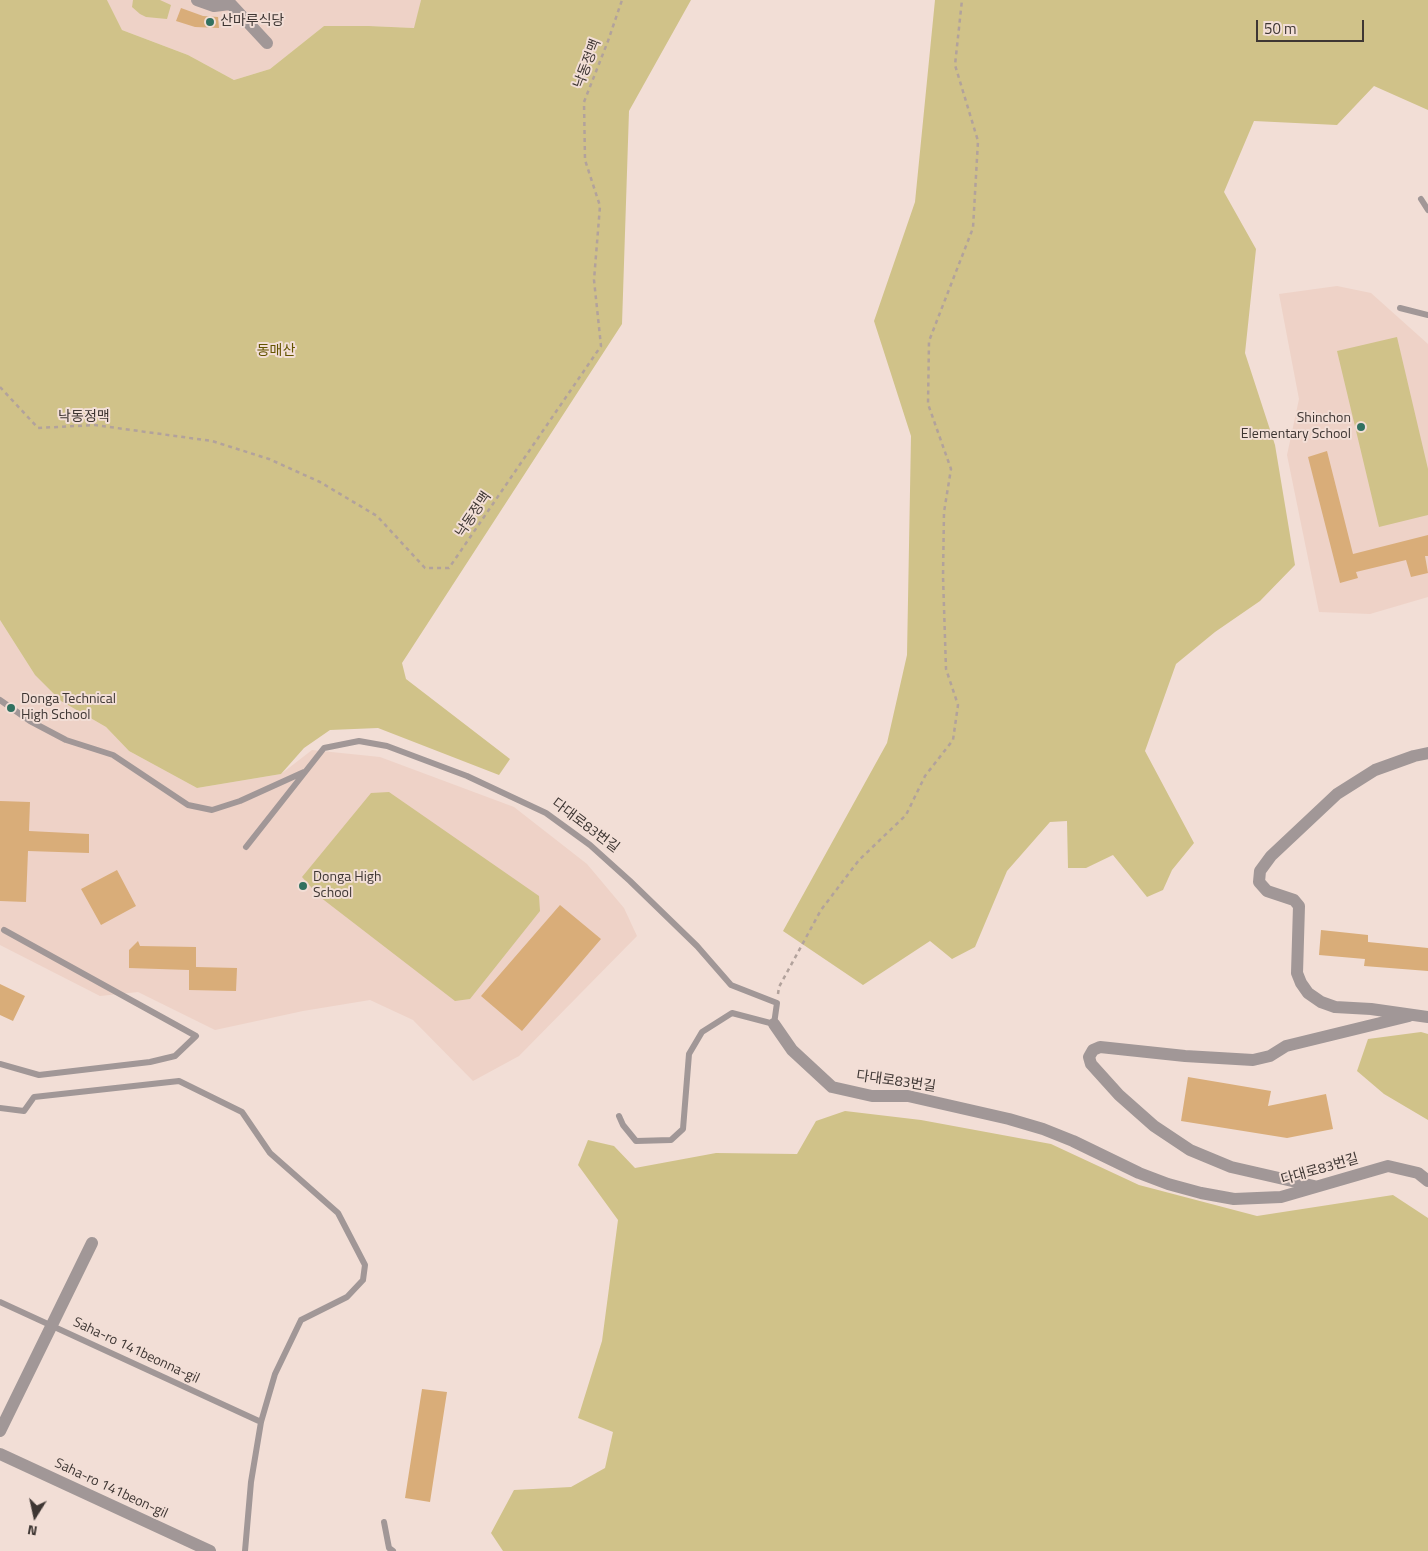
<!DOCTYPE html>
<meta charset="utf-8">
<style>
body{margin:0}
#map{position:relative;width:1428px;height:1551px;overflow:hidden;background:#f2ded6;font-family:"Titillium Web",sans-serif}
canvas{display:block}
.north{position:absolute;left:10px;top:1491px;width:50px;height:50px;-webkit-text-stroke:4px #f2ded6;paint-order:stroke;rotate:190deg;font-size:14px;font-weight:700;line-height:20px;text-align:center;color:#3e3633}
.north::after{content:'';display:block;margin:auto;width:18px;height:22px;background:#3e3633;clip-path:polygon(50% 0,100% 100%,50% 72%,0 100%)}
.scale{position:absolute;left:1256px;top:20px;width:108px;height:22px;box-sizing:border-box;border:2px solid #3e3633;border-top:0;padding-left:6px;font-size:15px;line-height:18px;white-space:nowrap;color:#3e3633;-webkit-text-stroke:4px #f2ded6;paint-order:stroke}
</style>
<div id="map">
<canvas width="1428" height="1551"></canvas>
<div class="north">N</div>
<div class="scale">50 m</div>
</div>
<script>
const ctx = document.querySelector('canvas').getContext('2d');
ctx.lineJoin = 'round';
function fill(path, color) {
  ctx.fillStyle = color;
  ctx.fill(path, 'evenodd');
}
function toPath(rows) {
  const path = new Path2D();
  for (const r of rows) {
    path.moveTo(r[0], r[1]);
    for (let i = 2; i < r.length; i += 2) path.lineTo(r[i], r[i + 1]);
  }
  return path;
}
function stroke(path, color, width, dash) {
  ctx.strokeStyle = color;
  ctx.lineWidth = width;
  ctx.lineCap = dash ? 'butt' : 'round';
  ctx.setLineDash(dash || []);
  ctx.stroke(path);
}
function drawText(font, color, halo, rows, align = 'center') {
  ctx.font = font + ' "Titillium Web","Noto Sans KR",sans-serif';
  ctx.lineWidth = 4;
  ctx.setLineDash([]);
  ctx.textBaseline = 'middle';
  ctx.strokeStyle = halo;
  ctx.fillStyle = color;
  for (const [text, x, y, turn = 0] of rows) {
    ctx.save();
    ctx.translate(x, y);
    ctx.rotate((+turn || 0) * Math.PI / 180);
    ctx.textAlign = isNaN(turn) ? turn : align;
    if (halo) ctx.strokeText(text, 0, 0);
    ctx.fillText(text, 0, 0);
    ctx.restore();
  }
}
fill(toPath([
 [107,0,421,0,415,28,369,26,324,26,270,69,234,80,188,55,122,30],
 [1337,286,1371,293,1428,344,1428,597,1370,614,1319,612,1287,455,1299,399,1279,294],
 [0,620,35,675,61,701,106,727,129,751,197,788,281,774,312,750,380,757,514,807,587,864,624,908,637,936,519,1056,473,1081,413,1020,370,1000,303,1011,215,1030,138,992,100,996,0,945]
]), '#eed2c7');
fill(toPath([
 [0,0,107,0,122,30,188,55,234,80,270,69,324,26,369,26,414,28,421,0,691,0,629,111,622,324,402,663,406,679,510,759,499,775,378,728,330,730,304,748,281,774,197,788,129,751,106,727,61,701,35,675,0,620],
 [133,0,160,0,171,5,167,19,146,17,140,14,132,7],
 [935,0,1428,0,1428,110,1374,86,1337,125,1254,121,1224,192,1256,249,1245,353,1275,445,1295,565,1260,601,1215,632,1176,664,1145,751,1194,843,1172,870,1163,890,1147,897,1113,855,1086,868,1068,868,1067,821,1050,822,1007,871,975,947,952,959,930,941,863,985,783,931,887,743,907,655,911,436,874,321,915,202],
 [1397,337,1428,469,1428,515,1379,527,1337,351],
 [389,792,539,896,540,911,470,999,455,1001,320,897,302,877,371,793],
 [1421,1032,1428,1034,1428,1120,1384,1094,1357,1071,1368,1039],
 [845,1111,921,1120,1051,1144,1139,1185,1257,1216,1393,1195,1428,1218,1428,1551,503,1551,491,1533,514,1490,571,1487,605,1468,613,1432,578,1418,602,1341,618,1220,578,1165,588,1140,614,1146,635,1168,716,1153,797,1154,816,1121]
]), '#d0c289');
fill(toPath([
 [181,8,203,16,218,17,219,28,195,27,176,21],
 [1327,451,1353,554,1428,535,1428,556,1425,556,1428,573,1411,577,1406,560,1356,572,1358,578,1340,583,1308,457],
 [0,801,30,802,29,831,89,834,89,853,28,851,26,902,0,901],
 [117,870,136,906,101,925,81,889],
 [560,905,601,939,522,1031,481,996],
 [1321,930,1368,935,1368,942,1428,948,1428,971,1364,966,1365,959,1319,955],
 [138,941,140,946,196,947,196,967,237,968,236,991,189,990,189,970,129,968,129,950],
 [0,984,25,996,13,1021,0,1015],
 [1188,1077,1271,1091,1268,1106,1326,1094,1333,1129,1287,1138,1181,1121],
 [422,1389,447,1392,430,1502,405,1498]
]), '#d9ad79');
stroke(toPath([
 [0,387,38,428,95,425,212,441,269,459,320,482,377,516,425,568,449,568,601,346,594,280,600,206,585,160,584,102,608,41,622,0],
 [778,994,779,987,821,910,859,860,906,815,925,776,953,740,958,705,946,669,943,576,944,512,951,469,928,404,929,341,973,228,978,141,955,65,962,0]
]), '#b2a29c', 2.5, [4, 4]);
stroke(toPath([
 [1421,199,1428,210],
 [1400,308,1428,315],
 [0,700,30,721,66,740,113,755,188,805,212,810,240,801,304,772],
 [246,847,324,748,359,741,387,746,467,776,546,813,590,845,630,881,697,946,731,985,777,1003,774,1024,732,1013,702,1032,689,1054,683,1129,671,1140,636,1141,623,1125,619,1116],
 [0,1064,39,1075,150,1062,175,1056,196,1036,4,930],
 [0,1108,24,1111,34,1097,179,1081,242,1112,270,1153,338,1213,365,1265,363,1280,347,1297,301,1320,275,1374,261,1422,251,1482,245,1551],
 [0,1302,261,1422],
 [384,1522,389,1548,393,1551]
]), '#a19797', 6);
stroke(toPath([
 [197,0,214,6,230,4],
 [227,0,267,43],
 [1428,753,1414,756,1375,770,1337,794,1271,856,1260,871,1259,882,1267,891,1294,900,1299,906,1297,973,1301,983,1308,993,1321,1002,1335,1007,1371,1009,1428,1017],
 [774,1024,792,1050,832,1087,872,1096,908,1096,1009,1119,1043,1129,1073,1141,1139,1173,1168,1184,1201,1193,1234,1199,1281,1197,1388,1166,1418,1173,1428,1181],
 [1314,1186,1231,1167,1190,1150,1154,1126,1119,1095,1091,1064,1089,1057,1093,1050,1100,1047,1185,1056,1253,1060,1270,1056,1286,1046,1409,1016],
 [0,1431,92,1243],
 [0,1454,210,1551]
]), '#a19797', 12);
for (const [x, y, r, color] of [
 [210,22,5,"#317160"],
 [1361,427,5,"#317160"],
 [11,708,5,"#317160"],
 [303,886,5,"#317160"]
]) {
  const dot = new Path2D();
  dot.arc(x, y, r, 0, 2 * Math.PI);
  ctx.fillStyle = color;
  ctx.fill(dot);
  stroke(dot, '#f2ded6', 2);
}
drawText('14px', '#3e3633', '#f2ded6', [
 ["산마루식당",220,22],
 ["Shinchon",1351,419,"right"],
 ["Elementary School",1351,435,"right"],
 ["Donga Technical",21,700],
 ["High School",21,716],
 ["Donga High",313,878],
 ["School",313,894]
], 'left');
drawText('14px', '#3e3633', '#f2ded6', [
 ["낙동정맥",588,64,-69],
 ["낙동정맥",84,418],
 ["낙동정맥",474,515,-56],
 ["다대로83번길",585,826,37],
 ["다대로83번길",896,1082,8],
 ["다대로83번길",1320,1170,-16],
 ["Saha-ro 141beonna-gil",136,1351,25],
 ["Saha-ro 141beon-gil",111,1489,25]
]);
drawText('14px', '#645400', '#f2ded6', [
 ["동매산",276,352]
]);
</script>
